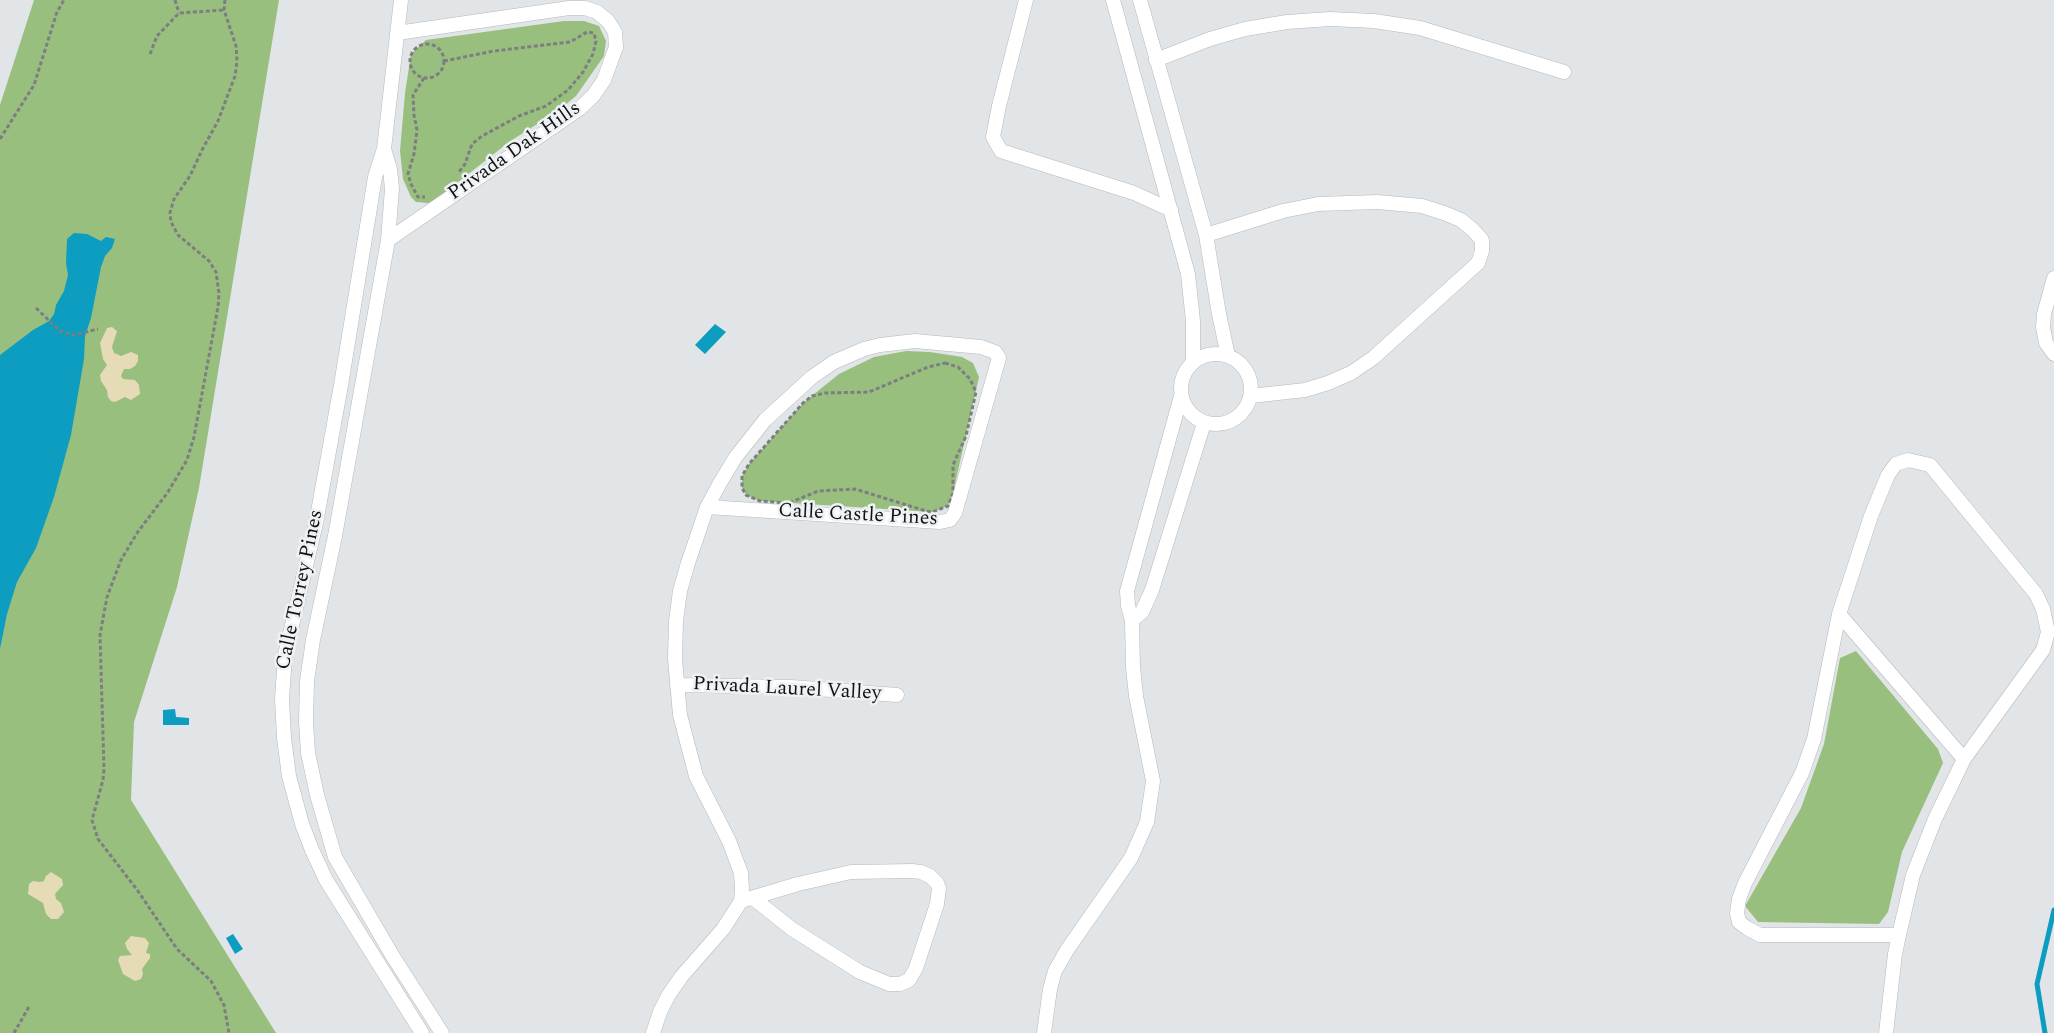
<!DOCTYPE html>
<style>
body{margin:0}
canvas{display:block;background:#e2e5e8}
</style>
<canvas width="2054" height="1033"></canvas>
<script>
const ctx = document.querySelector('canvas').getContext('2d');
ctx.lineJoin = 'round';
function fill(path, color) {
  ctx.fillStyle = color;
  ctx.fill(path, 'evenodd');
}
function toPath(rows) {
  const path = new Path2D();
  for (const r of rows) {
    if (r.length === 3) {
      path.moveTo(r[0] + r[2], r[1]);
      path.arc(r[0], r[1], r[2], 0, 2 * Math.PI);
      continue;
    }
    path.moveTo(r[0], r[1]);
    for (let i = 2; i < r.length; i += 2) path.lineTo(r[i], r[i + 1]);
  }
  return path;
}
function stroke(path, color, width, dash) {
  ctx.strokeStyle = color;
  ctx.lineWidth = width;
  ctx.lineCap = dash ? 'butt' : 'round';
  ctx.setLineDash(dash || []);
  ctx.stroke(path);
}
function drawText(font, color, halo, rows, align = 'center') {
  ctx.font = font + ' Spectral,serif';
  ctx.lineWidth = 5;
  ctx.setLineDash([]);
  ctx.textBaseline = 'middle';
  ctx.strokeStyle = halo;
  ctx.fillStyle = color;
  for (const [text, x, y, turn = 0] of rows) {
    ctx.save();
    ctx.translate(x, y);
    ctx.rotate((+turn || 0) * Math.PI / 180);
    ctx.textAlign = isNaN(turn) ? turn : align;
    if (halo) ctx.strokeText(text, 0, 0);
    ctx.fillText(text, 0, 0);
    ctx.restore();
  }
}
fill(toPath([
 [34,0,279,0,199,488,177,587,134,722,131,800,276,1033,0,1033,0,105],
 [564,21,584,21,599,26,606,41,604,56,576,96,559,110,509,142,438,198,428,203,416,202,411,197,403,179,400,151,405,93,411,54,426,40],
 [906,351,930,352,962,357,973,363,979,377,953,493,948,506,932,512,760,501,746,495,742,488,742,476,749,464,803,403,839,374,874,357],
 [1856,651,1938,749,1943,763,1902,852,1888,912,1879,924,1758,922,1745,906,1801,808,1824,744,1840,658]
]), '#99bf7f');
fill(toPath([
 [112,327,117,331,112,347,114,353,121,356,131,352,138,355,138,361,135,366,130,369,124,369,121,376,123,379,135,380,139,385,140,394,131,400,125,397,115,402,111,401,108,397,107,390,101,381,100,375,107,365,103,359,100,343,107,328],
 [51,872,62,879,63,885,55,894,56,899,61,903,64,912,58,919,51,919,46,914,43,903,28,894,29,884,33,881,40,882,44,881,46,876],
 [131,936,145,938,149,943,146,953,150,954,150,958,142,969,143,974,141,979,135,981,123,974,118,960,120,956,132,955,127,949,125,943]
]), '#e5dbb6');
fill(toPath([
 [74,233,87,234,101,241,106,237,115,239,112,248,105,256,101,267,91,318,85,336,84,359,71,435,54,497,36,548,17,582,7,614,0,649,0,355,33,330,49,321,54,314,56,305,64,291,68,275,66,263,67,239],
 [715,324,726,332,705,354,695,345],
 [175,709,176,717,189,718,189,725,163,725,163,710],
 [233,934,243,949,235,954,226,938]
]), '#0c9dc1');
stroke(toPath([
 [2045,1033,2037,984,2054,910]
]), '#0c9dc1', 5);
const minor = toPath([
 [401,0,384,149,375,177,341,385,316,523,285,655,282,699,284,738,289,776,302,824,312,850,326,880,422,1033],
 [1026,0,999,106,993,137,1001,151,1134,193,1171,210],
 [1113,0,1188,274,1193,321,1193,362],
 [1140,0,1206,235,1219,314,1228,356],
 [1156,60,1210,39,1245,29,1287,22,1330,19,1374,21,1420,28,1564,72],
 [384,149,390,169,392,189,388,240,335,536,313,640,307,681,306,722,308,753,317,795,335,857,392,955,442,1033],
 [1206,235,1283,211,1318,204,1377,202,1422,206,1444,213,1461,220,1473,230,1482,240,1482,251,1478,263,1373,358,1351,373,1328,383,1305,390,1251,396],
 [388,240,579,109,593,96,604,80,616,47,615,32,608,21,597,12,585,8,569,8,397,33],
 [2054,278,2044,314,2043,327,2046,343,2054,354],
 [1216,389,35],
 [1839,614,1964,759],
 [1132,620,1142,612,1152,590,1204,423],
 [677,685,791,687,897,695],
 [741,901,798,884,851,872,912,871,921,872,930,876,937,883,939,888,937,904,916,968,909,980,900,984,889,984,860,972,792,929,753,898],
 [653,1033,660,1012,668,996,681,977,723,929,741,901,742,889,741,873,729,841,696,776,680,715,675,659,676,621,680,591,688,563,707,507,720,483,735,458,765,420,812,377,834,362,864,349,880,345,915,341,981,347,995,352,999,358,955,513,950,520,940,522,707,507],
 [1044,1033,1050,989,1055,971,1067,950,1131,858,1147,822,1153,781,1136,696,1133,667,1132,620,1128,606,1127,591,1181,396],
 [1886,1033,1895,954,1899,935,1913,875,1935,819,1964,759,2043,650,2048,632,2043,609,2036,594,1930,465,1908,460,1896,464,1888,475,1871,516,1839,614,1814,739,1802,773,1745,883,1739,899,1737,913,1739,922,1747,928,1760,935,1899,935]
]);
stroke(minor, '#b5b8bc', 15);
stroke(toPath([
 [175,0,179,13],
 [225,0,224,10,236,46,237,61,235,76,218,121,202,150,190,176,174,199,170,213,171,222,178,235,209,261,216,272,219,293,218,307,194,437,187,460,168,492,137,533,121,560,107,597,100,635,104,769,103,780,92,820,98,839,138,891,177,949,211,981,224,1005,229,1033],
 [427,61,17],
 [150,54,157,36,179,13,224,10],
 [444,61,494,51,570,42,587,32,594,33,596,41,593,54,583,72,568,90,546,106,519,116,482,136,472,144,465,164,459,172],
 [424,78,413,95,414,115,417,130,414,154,408,174,411,184,418,197,425,197],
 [0,139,34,85,57,12,64,0],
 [36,308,60,331,74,335,98,329],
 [945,363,958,367,970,379,976,392,966,436,953,465,953,493,948,506,932,512,926,511,855,489,818,491,789,503,760,501,746,495,742,488,742,476,749,464,803,403,812,396,825,393,869,392,928,367,945,363],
 [14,1033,30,1005]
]), '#7c7e80', 3, [4, 2.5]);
stroke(minor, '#fff', 14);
drawText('20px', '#111213', '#eff2f5', [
 ["Privada Dak Hills",515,152,-35],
 ["Calle Castle Pines",858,516,3],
 ["Calle Torrey Pines",301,590,-78],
 ["Privada Laurel Valley",787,690,3]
]);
</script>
